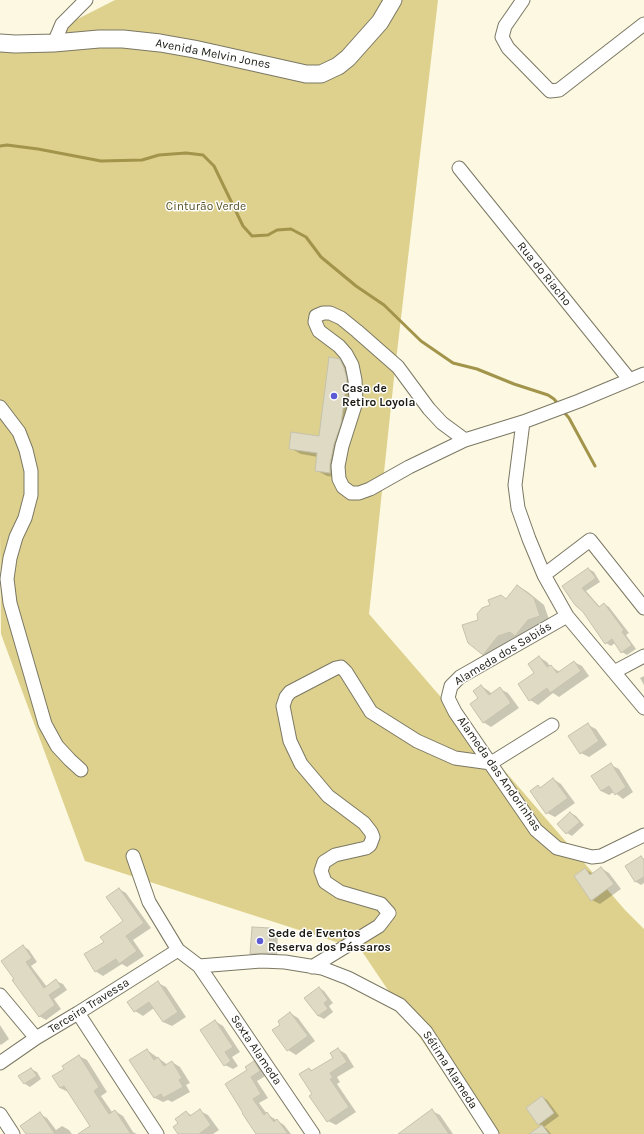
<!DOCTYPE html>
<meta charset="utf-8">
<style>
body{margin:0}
canvas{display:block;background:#fcf8e1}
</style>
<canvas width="644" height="1134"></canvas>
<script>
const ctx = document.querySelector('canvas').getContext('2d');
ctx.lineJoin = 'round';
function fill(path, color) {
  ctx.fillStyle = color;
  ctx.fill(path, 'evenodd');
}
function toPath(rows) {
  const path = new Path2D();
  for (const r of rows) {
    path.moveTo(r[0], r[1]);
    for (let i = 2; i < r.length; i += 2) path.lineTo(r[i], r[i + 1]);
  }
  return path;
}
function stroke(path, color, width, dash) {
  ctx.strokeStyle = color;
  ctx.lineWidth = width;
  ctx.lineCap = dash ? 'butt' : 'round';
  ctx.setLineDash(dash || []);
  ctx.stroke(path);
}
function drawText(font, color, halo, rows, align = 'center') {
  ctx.font = font + ' Karla,sans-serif';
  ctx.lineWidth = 3;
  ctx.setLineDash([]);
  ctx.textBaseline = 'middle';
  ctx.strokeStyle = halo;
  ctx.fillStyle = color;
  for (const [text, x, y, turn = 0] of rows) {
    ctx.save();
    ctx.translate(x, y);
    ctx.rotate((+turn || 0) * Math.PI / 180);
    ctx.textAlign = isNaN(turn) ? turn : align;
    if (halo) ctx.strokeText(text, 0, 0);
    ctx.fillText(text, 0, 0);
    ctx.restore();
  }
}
fill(toPath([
 [115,0,438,0,394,378,369,614,625,910,644,929,644,1134,485,1134,361,950,85,861,1,634,0,529,0,46,11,53]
]), '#ded18d');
fill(toPath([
 [339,360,350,366,355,375,341,478,327,476,316,470,318,457,301,454,290,448,320,437],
 [589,569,594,572,600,582,586,591,600,607,604,604,609,607,629,633,626,635,636,649,627,655,622,652,615,643,611,646,606,643,584,612,575,604],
 [518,586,528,592,544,605,550,622,520,638,509,641,494,660,484,654,480,621,507,600],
 [539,657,547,662,550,666,560,672,574,662,582,666,589,676,559,697,553,693,538,705,530,700],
 [644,676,644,685,640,678],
 [481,686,489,691,492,694,500,689,508,693,519,708,491,727,483,722,479,698],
 [588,725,596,729,607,745,589,757,581,753],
 [611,765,619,769,633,792,623,799,614,792,609,795,601,791],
 [553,779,561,784,575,803,555,817,547,813,538,786,541,788],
 [571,813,576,816,584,825,572,836,567,833,558,824],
 [641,857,644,859,644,883,641,885,636,882,626,866],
 [601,868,609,873,621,889,600,904,592,900,585,869,593,874],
 [119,889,126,893,151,928,133,940,144,956,127,967,122,964,103,976,95,971,105,942,124,921],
 [270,929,278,934,277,957,259,958,252,953],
 [23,946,29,950,37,962,31,966,47,987,56,981,63,984,67,990,54,999,61,1009,46,1020,39,1016,16,979],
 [158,983,166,987,186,1017,172,1026,163,1022,154,1008,143,1016,135,1011],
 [319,988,324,991,333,1003,329,1006,333,1012,324,1019,318,1016],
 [290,1013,298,1018,315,1041,296,1055,288,1050,282,1025],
 [215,1021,223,1026,240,1052,232,1057,238,1066,233,1069,225,1065],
 [0,1025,9,1039,1,1045,0,1044],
 [338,1049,346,1054,354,1067,337,1077,340,1082,337,1084,356,1112,336,1125,328,1121,313,1094,309,1069,313,1071,334,1058],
 [147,1050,168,1065,172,1062,180,1067,190,1083,186,1085,190,1092,172,1102,168,1100,163,1102,155,1098,131,1060],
 [79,1056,87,1060,107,1092,101,1096,112,1112,115,1111,123,1116,133,1132,137,1134,88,1134,92,1126,68,1092,60,1088,65,1069],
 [254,1063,261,1067,267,1075,257,1081,268,1098,259,1103,267,1114,284,1125,291,1134,258,1134,248,1070],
 [31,1069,37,1072,41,1079,30,1087,25,1084],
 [542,1097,547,1100,559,1116,544,1127,547,1129,551,1134,536,1134,542,1126,539,1124],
 [200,1111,208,1115,219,1130,213,1134,179,1134,179,1123,186,1112,193,1116],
 [432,1111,440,1115,453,1134,400,1134],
 [40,1114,47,1118,56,1130,62,1126,69,1130,72,1134,27,1134]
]), '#0003');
stroke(toPath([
 [0,146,7,145,38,149,101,161,142,160,159,155,186,153,203,155,214,166,243,226,252,236,268,235,277,230,291,229,306,237,321,257,356,286,384,305,421,341,453,363,477,369,514,384,548,395,554,399,559,405],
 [563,411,569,418,595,466]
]), '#a2944a', 3);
const building = toPath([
 [329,357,340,359,344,368,347,379,341,424,334,444,330,464,330,473,315,471,317,453,289,449,291,432,319,436,329,357],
 [588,568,596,578,582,588,599,607,604,603,624,630,622,632,632,645,621,653,612,639,605,644,583,612,575,605,562,586,588,568],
 [517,585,534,598,540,616,528,620,515,636,510,632,498,636,483,655,468,643,462,625,478,620,477,614,482,608,490,605,488,600,501,595,506,599,517,585],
 [539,656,547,667,551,665,557,673,574,661,581,671,550,693,547,688,529,701,518,684,534,673,528,664,539,656],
 [481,685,489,695,500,687,511,703,483,723,470,704,478,698,473,691,481,685],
 [588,723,599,741,580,754,568,736,588,723],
 [611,763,626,787,615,795,609,786,601,791,591,776,611,763],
 [553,778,568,798,546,814,530,791,538,785,540,788,553,778],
 [570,812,580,822,566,834,557,824,570,812],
 [641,856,644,860,644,877,635,882,625,866,641,856],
 [601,867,614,884,591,901,574,876,585,868,590,875,601,867],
 [119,888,144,923,126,936,137,951,119,964,116,959,95,972,84,954,104,942,100,937,123,921,106,897,119,888],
 [252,927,270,928,269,953,250,954,252,927],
 [23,945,32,958,26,962,44,988,56,979,61,987,49,995,55,1005,39,1017,12,980,14,979,1,961,23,945],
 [158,981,178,1012,163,1022,149,1002,134,1012,127,1002,158,981],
 [319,987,328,1000,324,1003,328,1009,318,1016,304,998,319,987],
 [290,1012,308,1036,287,1051,272,1030,280,1025,278,1021,290,1012],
 [215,1020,233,1047,225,1052,231,1061,224,1066,200,1030,215,1020],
 [338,1048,347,1062,330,1073,333,1078,330,1079,349,1107,327,1122,309,1096,312,1094,299,1074,309,1068,311,1071,333,1058,330,1053,338,1048],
 [147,1049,154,1060,158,1057,164,1066,172,1061,182,1078,179,1080,183,1087,163,1098,161,1094,154,1098,129,1060,147,1049],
 [79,1055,99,1087,94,1091,109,1114,115,1110,131,1134,78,1134,90,1126,64,1086,60,1088,52,1076,64,1069,62,1066,79,1055],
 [254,1061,260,1071,251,1077,261,1094,253,1099,264,1115,267,1112,274,1122,277,1119,288,1134,256,1134,242,1113,243,1113,225,1084,247,1070,245,1067,254,1061],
 [31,1068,37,1076,24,1084,18,1076,31,1068],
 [542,1096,554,1113,538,1125,526,1108,542,1096],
 [200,1109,211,1125,199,1134,178,1134,173,1127,178,1123,175,1119,186,1111,190,1116,200,1109],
 [432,1109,449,1134,398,1134,432,1109],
 [40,1112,55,1134,26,1134,20,1126,40,1112],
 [542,1125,549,1134,529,1134,542,1125]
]);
fill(building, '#dedac4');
stroke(building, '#c6c2ad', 1);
const minor = toPath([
 [523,0,505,26,502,37,508,48,550,91,559,90,644,24],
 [54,43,62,24,86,0],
 [459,168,629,379],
 [0,407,19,432,26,450,31,471,31,495,25,518,16,537,10,558,7,579,10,603,45,724,57,746,70,760,81,770],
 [523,422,515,485,518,508,529,539,544,575,567,616,644,708],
 [465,440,442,423,429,409,398,367,357,331,341,318,330,313,323,313,316,316,315,322,319,331,339,346,346,354,352,365,355,380,356,402,342,446,338,466,339,479,343,487,351,493,359,493,370,489,409,467,465,440,523,422,579,401,644,374],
 [544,575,590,540,644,608],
 [567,616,460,677,451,686,448,698,455,712,536,830,557,848,592,857,601,856,644,835],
 [614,672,644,656],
 [133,856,149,902,178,950,199,966,313,1134],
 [199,966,261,961,285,962,322,968,348,978,400,1005,426,1032,492,1134],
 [312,967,379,926,389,913,381,904,340,892,325,882,321,871,324,862,335,855,366,848,370,845,373,837,371,832,364,823,328,796,301,764,290,741,283,706,286,697,290,692,336,668,341,667,346,672,371,712,417,741,455,758,491,763,552,725],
 [0,995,36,1038],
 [78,1013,157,1134],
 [0,1063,36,1038,78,1013,178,950],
 [0,1114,13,1134]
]);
const major = toPath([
 [0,43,15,44,54,43,99,39,123,39,160,43,194,49,306,74,321,74,338,66,348,58,380,22,393,0]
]);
stroke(minor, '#7b7864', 15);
stroke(major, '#7b7864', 19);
stroke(minor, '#fff', 13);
stroke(major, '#fff', 17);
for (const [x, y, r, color] of [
 [334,396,4,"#5c5bd3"],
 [260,941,4,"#5c5bd3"]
]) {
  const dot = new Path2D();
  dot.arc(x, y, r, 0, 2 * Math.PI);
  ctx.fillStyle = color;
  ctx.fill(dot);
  stroke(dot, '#fff', 1.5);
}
drawText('12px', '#1c1b13', '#fff', [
 ["Avenida Melvin Jones",213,54,11],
 ["Rua do Riacho",544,274,51],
 ["Alameda dos Sabiás",503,654,-31],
 ["Alameda das Andorinhas",499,774,55],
 ["Terceira Travessa",89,1006,-32],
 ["Sexta Alameda",256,1050,56],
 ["Sétima Alameda",450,1070,57]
]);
drawText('12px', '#5a5227', '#fff', [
 ["Cinturão Verde",206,207]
]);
drawText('bold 12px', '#1c1b13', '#fff', [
 ["Casa de",342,389],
 ["Retiro Loyola",342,403],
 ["Sede de Eventos",268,934],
 ["Reserva dos Pássaros",268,948]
], 'left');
</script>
